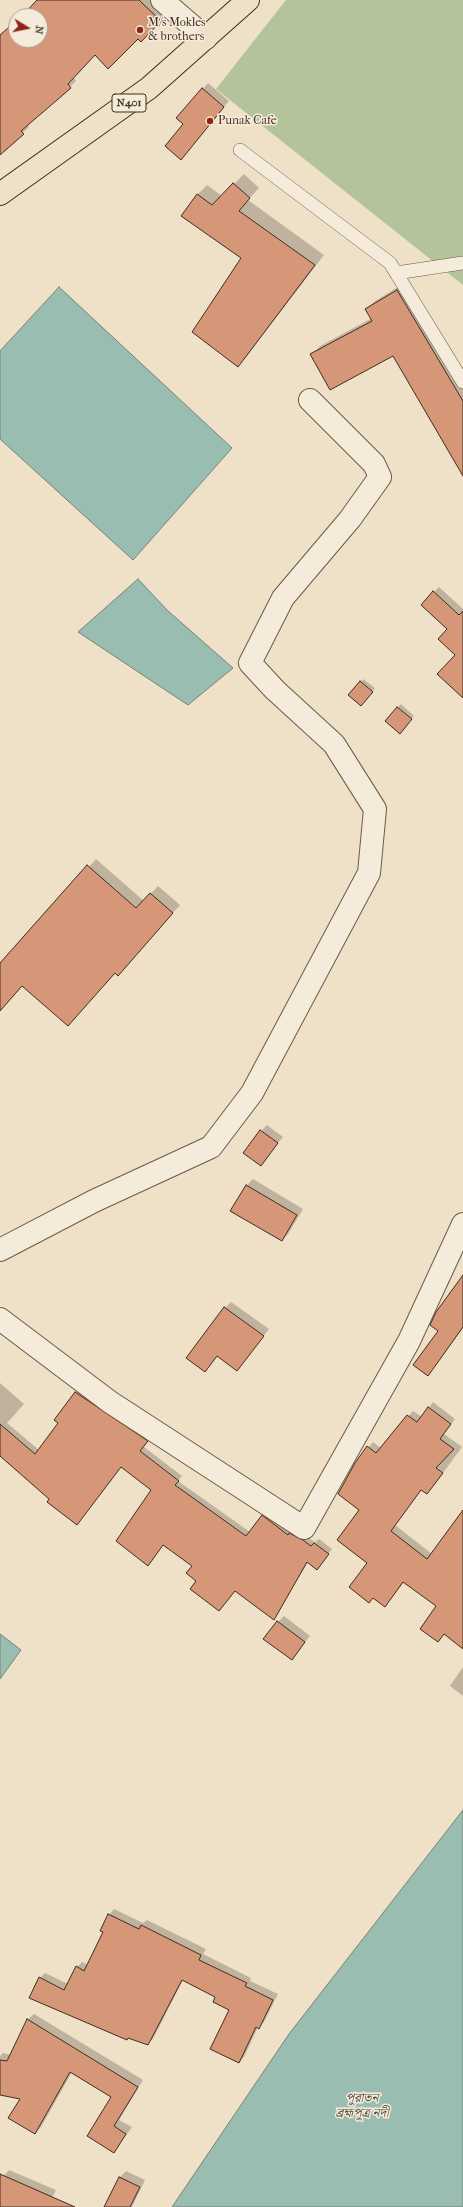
<!DOCTYPE html>
<meta charset="utf-8">
<style>
body{margin:0}
#map{position:relative;width:463px;height:2207px;overflow:hidden;background:#efe0c8;font-family:"IM FELL French Canon",serif}
canvas{display:block}
.north{position:absolute;left:8px;top:8px;width:40px;height:40px;box-sizing:border-box;background:#f5ebdb;border:1px solid #ad9f8f;border-radius:50%;rotate:100deg;font-size:11px;font-weight:700;line-height:16px;text-align:center;color:#412d1e}
.north::after{content:'';display:block;margin:auto;width:14px;height:18px;background:#8f2418;clip-path:polygon(50% 0,100% 100%,50% 72%,0 100%)}
</style>
<div id="map">
<canvas width="463" height="2207"></canvas>
<div class="north">N</div>
</div>
<script>
const ctx = document.querySelector('canvas').getContext('2d');
ctx.lineJoin = 'round';
function fill(path, color) {
  ctx.fillStyle = color;
  ctx.fill(path, 'evenodd');
}
function toPath(rows) {
  const path = new Path2D();
  for (const r of rows) {
    path.moveTo(r[0], r[1]);
    for (let i = 2; i < r.length; i += 2) path.lineTo(r[i], r[i + 1]);
  }
  return path;
}
function stroke(path, color, width, dash) {
  ctx.strokeStyle = color;
  ctx.lineWidth = width;
  ctx.lineCap = dash ? 'butt' : 'round';
  ctx.setLineDash(dash || []);
  ctx.stroke(path);
}
function drawText(font, color, halo, rows, align = 'center') {
  ctx.font = font + ' "IM FELL French Canon","Noto Serif Bengali",serif';
  ctx.lineWidth = 3;
  ctx.setLineDash([]);
  ctx.textBaseline = 'middle';
  ctx.strokeStyle = halo;
  ctx.fillStyle = color;
  for (const [text, x, y, turn = 0] of rows) {
    ctx.save();
    ctx.translate(x, y);
    ctx.rotate((+turn || 0) * Math.PI / 180);
    ctx.textAlign = isNaN(turn) ? turn : align;
    if (halo) ctx.strokeText(text, 0, 0);
    ctx.fillText(text, 0, 0);
    ctx.restore();
  }
}
fill(toPath([
 [286,0,463,0,463,285,216,89]
]), '#b4c39a');
const water = toPath([
 [59,287,232,448,133,560,0,439,0,351,59,287],
 [138,579,167,610,233,668,188,705,78,632,138,579],
 [0,1634,21,1650,0,1679,0,1634],
 [463,1810,463,2207,172,2207,289,2034,463,1810]
]);
fill(water, '#9abdb2');
stroke(water, '#768377', 1);
fill(toPath([
 [42,0,157,0,166,14,147,35,95,54,73,77,76,81,27,125,29,127,0,153,0,36,16,22,16,40,40,40,40,16,24,16],
 [208,83,229,101,186,153,184,124,203,89],
 [244,174,259,188,248,200,324,255,247,356,238,366,242,258,197,195,207,185,222,196],
 [406,282,463,378,463,470,393,355,312,355,320,346,372,318,366,309,375,301],
 [439,587,463,609,463,686,448,628,434,592],
 [363,679,375,688,364,702,361,682],
 [401,704,414,716,402,730,386,721],
 [96,859,144,901,158,886,180,905,126,967,118,975,115,972,68,1025,22,985,0,995,0,965],
 [267,1125,283,1137,260,1165,261,1131],
 [253,1179,303,1209,288,1234,282,1240,247,1185],
 [463,1277,463,1328,428,1375,439,1330],
 [231,1302,269,1329,237,1370,218,1356,205,1371,225,1308],
 [0,1383,24,1404,7,1423,39,1450,59,1423,55,1420,80,1388,151,1437,144,1447,182,1476,178,1481,250,1532,266,1512,315,1542,319,1539,332,1549,321,1564,308,1562,274,1619,235,1590,198,1580,193,1566,153,1490,121,1466,51,1499,0,1454],
 [433,1402,455,1419,444,1434,462,1447,432,1488,427,1493,422,1489,395,1525,432,1554,463,1520,463,1647,445,1633,438,1641,438,1606,404,1582,385,1606,369,1563,361,1510,356,1464,373,1442,381,1448,413,1411,422,1417],
 [284,1616,310,1636,292,1659,278,1622],
 [463,1667,463,1696,450,1686],
 [114,1909,143,1923,147,1920,206,1949,203,1954,251,1978,250,1981,278,1994,264,2022,258,2027,244,2057,239,2062,230,2010,217,1997,183,1980,153,2039,147,2044,40,1978,45,1973,68,1984,77,1967,82,1962,88,1965,104,1932,109,1915],
 [34,2014,143,2080,119,2120,132,2127,114,2152,112,2096,72,2072,41,2127,35,2133,21,2098,0,2094,0,2056,3,2053,11,2055,27,2020],
 [9,2170,56,2190,47,2207,0,2207,0,2180],
 [126,2171,145,2180,132,2207,111,2207,107,2205,120,2177]
]), '#0003');
const building = toPath([
 [37,0,139,0,161,21,141,42,138,39,108,69,95,55,68,84,71,88,21,131,24,134,0,155,0,35,16,21,16,40,40,40,40,16,22,16,37,0],
 [202,88,224,107,181,160,165,146,183,124,176,118,202,88],
 [233,183,250,198,239,211,315,265,238,367,192,332,241,258,181,216,197,194,212,205,233,183],
 [397,290,463,401,463,476,393,356,330,390,310,354,372,321,365,309,397,290],
 [433,591,459,615,463,611,463,698,437,674,455,655,438,639,447,629,421,605,433,591],
 [360,681,373,692,361,706,348,695,360,681],
 [397,707,412,719,400,734,385,721,397,707],
 [87,865,136,908,150,893,173,913,118,976,115,973,68,1026,22,986,0,1011,0,963,87,865],
 [260,1130,278,1143,261,1166,243,1153,260,1130],
 [246,1185,297,1215,282,1241,230,1211,246,1185],
 [463,1275,463,1327,428,1376,413,1365,438,1331,430,1325,436,1312,463,1275],
 [224,1307,264,1336,237,1371,217,1356,205,1372,186,1358,224,1307],
 [75,1392,148,1441,140,1451,179,1481,175,1485,246,1536,262,1515,288,1535,289,1533,303,1540,311,1546,314,1543,329,1554,317,1570,307,1562,274,1620,235,1591,219,1611,190,1589,196,1581,186,1573,192,1566,163,1545,148,1566,116,1541,151,1490,121,1467,77,1525,47,1502,49,1499,0,1456,0,1424,35,1454,58,1423,54,1420,75,1392],
 [428,1407,451,1424,440,1439,454,1449,436,1468,443,1473,427,1494,421,1490,391,1531,427,1559,463,1510,463,1649,444,1634,438,1642,420,1629,436,1606,403,1582,385,1607,373,1598,369,1603,349,1587,367,1563,337,1540,359,1510,338,1494,355,1463,367,1446,376,1453,407,1415,417,1422,428,1407],
 [277,1621,305,1642,292,1660,263,1639,277,1621],
 [108,1914,139,1929,141,1925,201,1955,199,1960,247,1983,245,1986,273,2000,259,2029,256,2027,239,2063,210,2049,229,2010,213,2002,215,1997,182,1980,148,2045,128,2038,127,2040,29,1998,39,1977,64,1990,76,1966,84,1971,103,1932,100,1931,108,1914],
 [27,2019,138,2087,114,2126,126,2134,114,2153,87,2136,111,2097,70,2072,35,2134,8,2118,20,2099,0,2095,0,2060,7,2061,27,2019],
 [0,2174,75,2207,0,2207,0,2174],
 [119,2177,140,2187,130,2207,104,2207,119,2177]
]);
fill(building, '#d59777');
stroke(building, '#412d1e', 1);
const service = toPath([
 [240,150,390,263,463,382],
 [396,273,463,263]
]);
const minor = toPath([
 [162,0,206,38],
 [0,1250,94,1201,211,1147,252,1093,369,873,375,809,334,744,275,690,250,663,283,598,350,519,380,477,374,464,310,400],
 [0,1319,110,1402,304,1528,409,1341,463,1224]
]);
const trunk = toPath([
 [0,194,149,88,248,0]
]);
stroke(service, '#6c5a48', 14);
stroke(minor, '#6c5a48', 24);
stroke(trunk, '#412d1e', 24);
stroke(service, '#f5ebdb', 13);
stroke(minor, '#f5ebdb', 22);
stroke(trunk, '#efe0c8', 22);
for (const [x, y, r, color] of [
 [140,30,4,"#8f2418"],
 [210,121,4,"#8f2418"]
]) {
  const dot = new Path2D();
  dot.arc(x, y, r, 0, 2 * Math.PI);
  ctx.fillStyle = color;
  ctx.fill(dot);
  stroke(dot, '#f5ebdb', 1.5);
}
for (const [x, y, w] of [
 [129,103,34]
]) {
  const box = new Path2D();
  box.roundRect(x - w / 2, y - 9, w, 18, 3);
  ctx.fillStyle = '#f5ebdb';
  ctx.fill(box);
  stroke(box, '#412d1e', 1);
}
drawText('bold 11px', '#412d1e', null, [
 ["N401",129,103]
]);
drawText('12px', '#412d1e', '#f5ebdb', [
 ["M/s Mokles",148,23],
 ["& brothers",148,37],
 ["Punak Cafe",218,121]
], 'left');
drawText('italic 13px', '#575143', '#f5ebdb', [
 ["পুরাতন",362,2099],
 ["ব্রহ্মপুত্র নদী",362,2114]
]);
</script>
